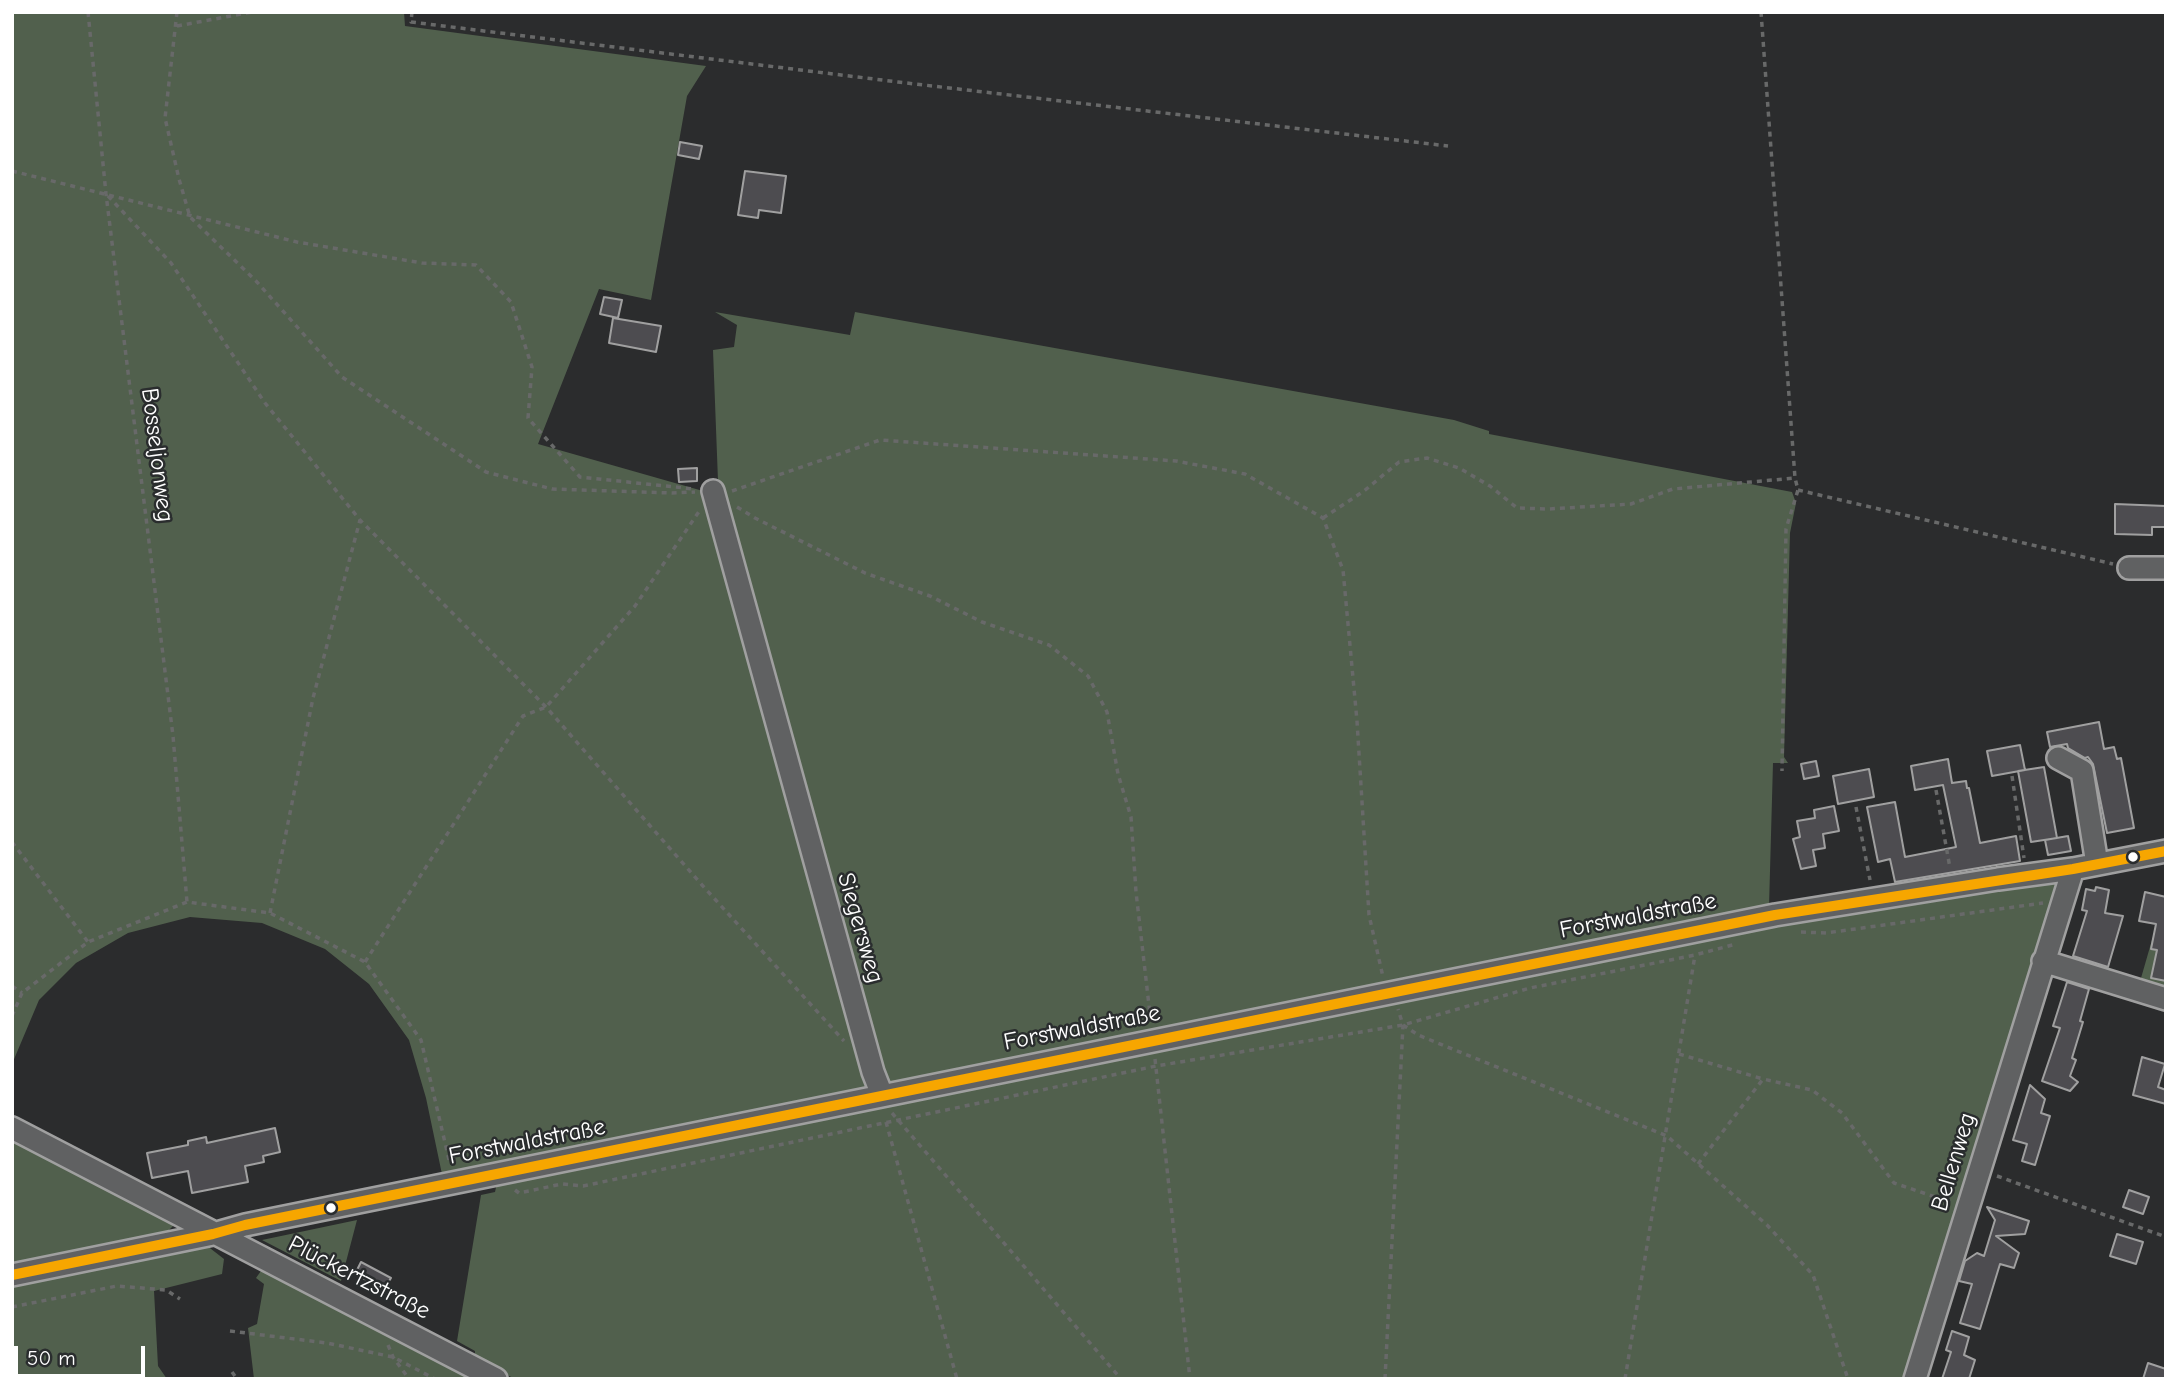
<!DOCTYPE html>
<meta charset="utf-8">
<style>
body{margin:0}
#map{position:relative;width:2178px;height:1391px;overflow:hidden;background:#2b2c2d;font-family:"Comic Neue",sans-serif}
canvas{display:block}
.frame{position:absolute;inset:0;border:14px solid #fff;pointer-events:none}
.scale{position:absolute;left:14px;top:1346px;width:131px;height:32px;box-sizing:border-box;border:4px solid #fff;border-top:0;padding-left:9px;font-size:21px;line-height:24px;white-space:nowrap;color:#fff;-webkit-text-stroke:5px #2a2d2e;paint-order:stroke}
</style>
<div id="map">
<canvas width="2178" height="1391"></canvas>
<div class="frame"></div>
<div class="scale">50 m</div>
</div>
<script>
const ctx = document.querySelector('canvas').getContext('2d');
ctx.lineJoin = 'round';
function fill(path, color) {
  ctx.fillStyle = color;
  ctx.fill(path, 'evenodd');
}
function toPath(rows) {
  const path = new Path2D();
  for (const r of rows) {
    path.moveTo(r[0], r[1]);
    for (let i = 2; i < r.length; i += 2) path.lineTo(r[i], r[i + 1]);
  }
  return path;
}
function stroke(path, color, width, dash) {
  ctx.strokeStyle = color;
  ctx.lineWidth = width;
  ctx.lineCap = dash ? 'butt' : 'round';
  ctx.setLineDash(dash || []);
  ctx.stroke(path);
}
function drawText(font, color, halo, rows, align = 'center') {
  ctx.font = font + ' "Comic Neue",sans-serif';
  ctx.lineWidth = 5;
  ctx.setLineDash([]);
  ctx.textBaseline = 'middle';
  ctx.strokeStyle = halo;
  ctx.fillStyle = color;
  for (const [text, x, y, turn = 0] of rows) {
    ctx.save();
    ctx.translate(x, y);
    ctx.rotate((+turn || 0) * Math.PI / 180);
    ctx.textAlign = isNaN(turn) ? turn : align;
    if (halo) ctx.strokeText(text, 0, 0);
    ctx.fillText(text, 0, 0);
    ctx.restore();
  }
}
fill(toPath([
 [12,12,404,12,405,26,706,66,687,96,651,300,599,289,538,444,703,491,874,1090,443,1179,426,1098,409,1040,369,984,325,949,262,923,190,917,128,933,76,963,39,1000,12,1064],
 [715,312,850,335,855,312,1454,420,1489,431,1489,434,1792,492,1796,503,1790,533,1784,757,1788,763,1773,763,1769,907,890,1086,878,1071,718,481,713,350,734,347,737,325],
 [2060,882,1907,1379,515,1379,475,1358,475,1351,457,1341,481,1195,495,1192,497,1183,1767,924],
 [2154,933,2166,936,2166,993,2139,985],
 [12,1136,169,1217,174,1225,165,1234,12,1266],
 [357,1220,341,1281,262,1240],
 [206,1245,224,1259,222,1274,154,1291,158,1366,167,1379,12,1379,12,1282],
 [263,1268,480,1379,254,1379,248,1328,257,1324,264,1284,256,1278]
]), '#51604d');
const building = toPath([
 [680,142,702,146,699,159,678,155,680,142],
 [745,171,786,176,781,213,759,210,758,218,738,215,745,171],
 [604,297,622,300,618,318,600,314,604,297],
 [613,318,661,326,656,352,609,343,613,318],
 [697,468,697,481,679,482,678,469,697,468],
 [2115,504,2166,506,2166,527,2152,527,2152,535,2115,534,2115,504],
 [2099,722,2104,749,2114,747,2117,759,2121,758,2134,828,2107,833,2093,764,2088,757,2085,758,2068,748,2067,744,2050,747,2047,732,2099,722],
 [2020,745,2025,770,1992,776,1987,751,2020,745],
 [1948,759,1952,783,1966,781,1967,788,1969,788,1980,843,2016,836,2020,861,1895,882,1890,859,1878,862,1867,807,1895,802,1905,857,1956,847,1943,785,1915,790,1911,766,1948,759],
 [1816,761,1819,776,1804,779,1801,764,1816,761],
 [2044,767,2057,838,2031,842,2018,771,2044,767],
 [1869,769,1874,797,1838,804,1833,776,1869,769],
 [1834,806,1839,831,1823,834,1825,848,1813,850,1816,866,1801,869,1793,839,1800,837,1797,821,1815,818,1814,810,1834,806],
 [2068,836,2071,851,2048,855,2045,840,2068,836],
 [2096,887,2109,890,2105,913,2123,916,2108,967,2073,956,2087,911,2082,910,2086,889,2095,891,2096,887],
 [2145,892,2166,897,2166,981,2151,978,2157,950,2151,949,2156,924,2139,921,2145,892],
 [2067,982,2089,989,2080,1021,2083,1022,2072,1058,2076,1060,2070,1076,2078,1082,2070,1091,2042,1081,2060,1028,2053,1026,2067,982],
 [2142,1057,2165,1064,2158,1087,2166,1090,2166,1104,2133,1095,2142,1057],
 [2030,1085,2045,1099,2041,1113,2050,1116,2035,1165,2022,1161,2027,1144,2013,1140,2030,1085],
 [275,1128,280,1152,263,1156,264,1162,245,1166,248,1182,192,1193,188,1171,152,1178,147,1153,188,1145,188,1141,206,1137,207,1143,275,1128],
 [2129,1190,2149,1197,2143,1214,2123,1207,2129,1190],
 [1987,1207,2029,1221,2025,1234,1996,1236,2019,1253,2014,1268,2000,1264,1980,1329,1960,1323,1972,1284,1959,1281,1965,1261,1977,1253,1984,1256,1995,1220,1987,1207],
 [2117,1234,2143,1242,2136,1264,2110,1256,2117,1234],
 [361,1262,391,1278,384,1289,355,1274,361,1262],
 [1952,1331,1969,1337,1964,1355,1975,1360,1969,1379,1942,1379,1951,1352,1946,1350,1952,1331],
 [2148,1363,2166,1369,2166,1379,2143,1379,2148,1363]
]);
fill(building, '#4d4c50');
stroke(building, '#a0a0a0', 2);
const minor = toPath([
 [713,491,873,1072,882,1095],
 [2129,568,2166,568],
 [2058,758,2082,771,2097,864],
 [2043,961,2166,999],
 [12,1128,496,1379],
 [12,1275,213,1234,245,1225,1775,915,1998,879,2073,869,2166,851],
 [1915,1379,2073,869]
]);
stroke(minor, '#a0a0a0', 26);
stroke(toPath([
 [88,12,106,194,173,736,187,902],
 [177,12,165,118,179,179,190,217,256,281,342,377,486,472,552,489,672,493,695,492],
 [412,12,411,22,898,82,1448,146],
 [1761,12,1795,478,1798,490,1786,529,1782,771],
 [177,26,252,12],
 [12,171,297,242,422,263,476,265,511,302,532,367,528,418,580,477,694,489],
 [108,196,171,263,265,403,360,520,546,707,702,885,844,1041],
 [1798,490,2113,564],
 [732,491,880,440,1176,461,1245,474,1323,518,1343,570,1357,721,1369,915,1383,977],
 [737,507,755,518,865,573,930,596,982,622,1049,645,1088,676,1107,712,1118,774,1131,817,1136,892,1151,1023],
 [1323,518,1364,491,1399,462,1427,458,1459,468,1490,486,1517,508,1548,509,1631,504,1673,489,1795,478],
 [2012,776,2024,858],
 [1936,790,1950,868],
 [1856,807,1870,880],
 [12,842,88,942],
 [270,913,313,698,360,520],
 [1801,932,1826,933,2043,903],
 [365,962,523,716,546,707,635,606,700,510],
 [12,986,22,993],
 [12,1016,22,993,88,942,187,902,270,913,365,962,421,1040,450,1164],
 [1403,1025,1418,1035,1667,1136,1767,1225,1813,1275,1848,1379],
 [1679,1054,1763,1079],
 [1155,1059,1190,1379],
 [892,1113,1121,1379],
 [886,1122,957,1379],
 [1698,1164,1763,1079,1812,1090,1842,1113,1894,1183,1950,1202],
 [1997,1176,2166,1237],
 [515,1190,519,1193,562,1184,583,1186,1156,1066,1403,1025,1530,988,1695,955,1736,944],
 [12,1307,117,1286,166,1290,180,1299],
 [230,1331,327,1343,393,1357,435,1379],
 [388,1345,393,1357,409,1379],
 [232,1372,237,1379],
 [1385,1379,1403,1025,1398,1009],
 [1625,1379,1695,955]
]), '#686969', 3.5, [5, 5]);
stroke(minor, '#606162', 21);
stroke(toPath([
 [12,1275,213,1234,245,1225,1775,915,2073,869,2166,851]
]), '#f7a600', 10);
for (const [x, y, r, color] of [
 [2133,857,6,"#fff"],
 [331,1208,6,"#fff"]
]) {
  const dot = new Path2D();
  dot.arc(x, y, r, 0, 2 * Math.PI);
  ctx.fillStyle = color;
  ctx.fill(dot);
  stroke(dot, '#2a2d2e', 2.5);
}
drawText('24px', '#fff', '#2a2d2e', [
 ["Bosseljonweg",157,455,83],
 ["Forstwaldstraße",1638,916,-11],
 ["Siegersweg",860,928,74],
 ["Forstwaldstraße",1082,1028,-11],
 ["Forstwaldstraße",527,1142,-11],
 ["Bellenweg",1954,1162,-73],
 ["Plückertzstraße",359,1278,27]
]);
</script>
